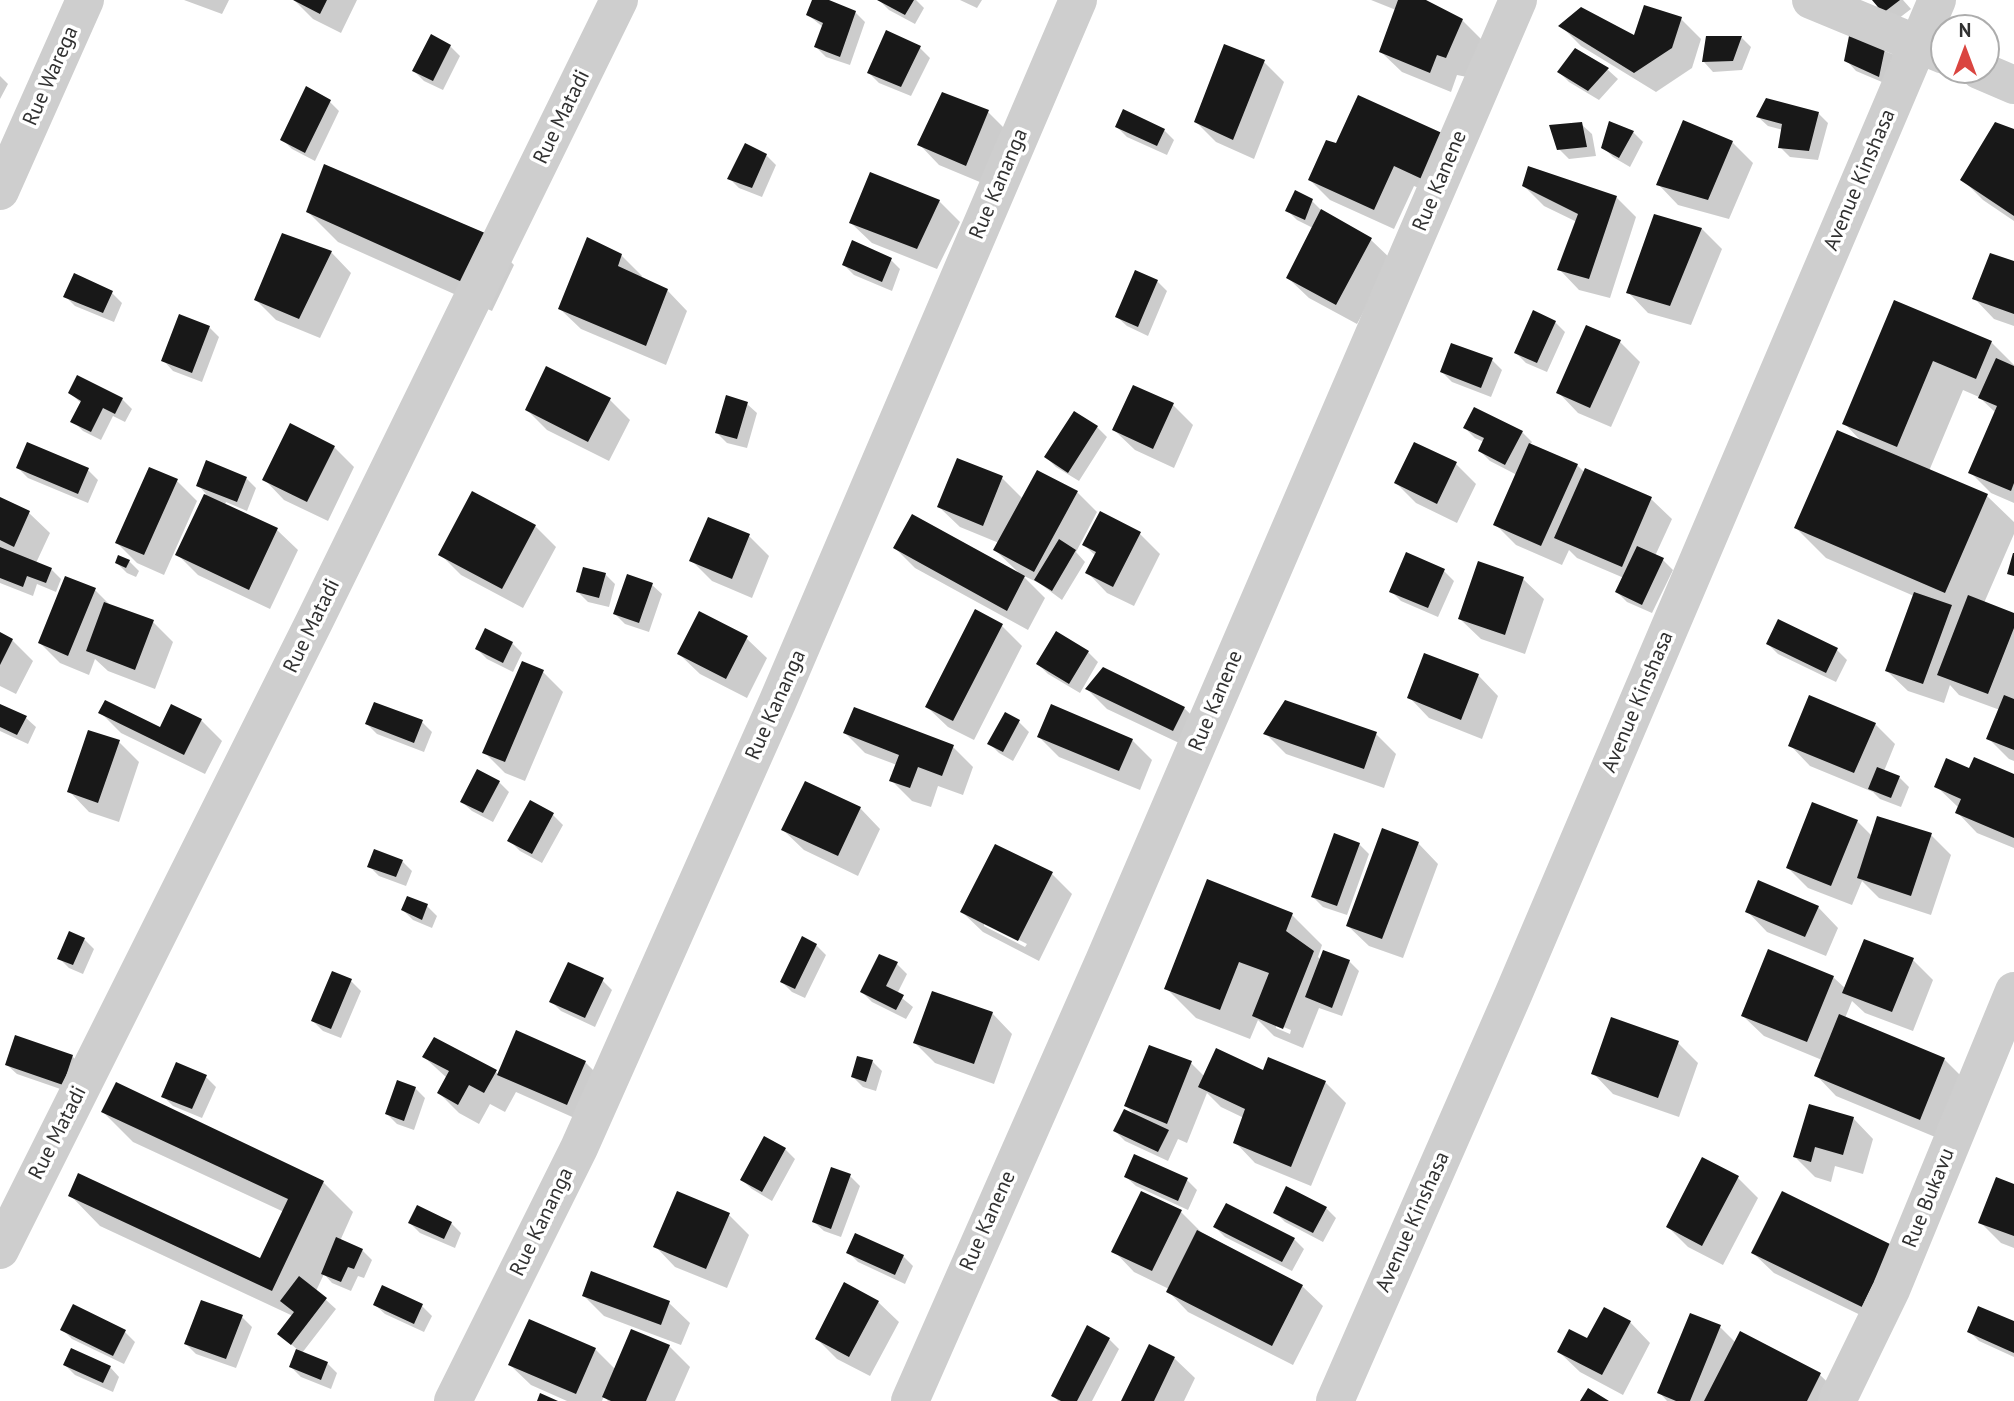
<!DOCTYPE html>
<style>
body{margin:0}
#map{position:relative;width:2014px;height:1401px;overflow:hidden;background:#fff;font-family:"PT Sans",sans-serif}
canvas{display:block}
.north{position:absolute;left:1930px;top:14px;width:70px;height:70px;box-sizing:border-box;background:#fff;border:2px solid #adadad;border-radius:50%;rotate:0deg;font-size:19px;font-weight:700;line-height:28px;text-align:center;color:#313131}
.north::after{content:'';display:block;margin:auto;width:24px;height:32px;background:#da4540;clip-path:polygon(50% 0,100% 100%,50% 72%,0 100%)}
</style>
<div id="map">
<canvas width="2014" height="1401"></canvas>
<div class="north">N</div>
</div>
<script>
const ctx = document.querySelector('canvas').getContext('2d');
ctx.lineJoin = 'round';
function fill(path, color) {
  ctx.fillStyle = color;
  ctx.fill(path, 'evenodd');
}
function toPath(rows) {
  const path = new Path2D();
  for (const r of rows) {
    path.moveTo(r[0], r[1]);
    for (let i = 2; i < r.length; i += 2) path.lineTo(r[i], r[i + 1]);
  }
  return path;
}
function stroke(path, color, width, dash) {
  ctx.strokeStyle = color;
  ctx.lineWidth = width;
  ctx.lineCap = dash ? 'butt' : 'round';
  ctx.setLineDash(dash || []);
  ctx.stroke(path);
}
function drawText(font, color, halo, rows, align = 'center') {
  ctx.font = font + ' "PT Sans",sans-serif';
  ctx.lineWidth = 7;
  ctx.setLineDash([]);
  ctx.textBaseline = 'middle';
  ctx.strokeStyle = halo;
  ctx.fillStyle = color;
  for (const [text, x, y, turn = 0] of rows) {
    ctx.save();
    ctx.translate(x, y);
    ctx.rotate((+turn || 0) * Math.PI / 180);
    ctx.textAlign = isNaN(turn) ? turn : align;
    if (halo) ctx.strokeText(text, 0, 0);
    ctx.fillText(text, 0, 0);
    ctx.restore();
  }
}
fill(toPath([
 [184,0,229,0,222,14],
 [294,0,357,0,341,33,313,19],
 [814,0,824,0,855,12,865,22,850,65,826,57,816,47,823,27,808,15],
 [879,0,916,0,924,8,915,24,889,10],
 [960,0,982,0,977,8],
 [1371,0,1422,0,1462,20,1483,41,1467,77,1457,75,1451,92,1402,72,1381,52,1396,10],
 [1874,0,1903,0,1911,9,1894,22],
 [1681,19,1701,39,1692,68,1656,92,1581,46,1561,26,1635,37],
 [1741,37,1751,47,1742,70,1713,72,1704,62],
 [1850,38,1895,55,1889,85,1856,71,1846,60],
 [450,46,460,56,443,90,424,81,414,71],
 [920,48,930,58,911,96,879,83,869,73],
 [1575,50,1608,70,1618,79,1599,100,1569,82,1559,72],
 [1264,62,1284,82,1254,159,1216,142,1196,122],
 [0,76,8,84,0,99],
 [1359,98,1442,198,1414,186,1394,229,1330,200,1310,180,1337,145],
 [329,101,339,111,315,161,292,149,282,139],
 [988,112,1008,132,987,185,939,165,919,144],
 [1818,113,1828,123,1818,160,1790,157,1780,147,1783,130,1768,126,1758,117],
 [1581,124,1592,134,1596,156,1569,159,1559,149],
 [1117,127,1164,130,1174,140,1167,155,1127,137],
 [2014,131,2014,221,1983,200,1963,180],
 [1633,132,1643,142,1630,167,1613,157,1603,147],
 [1732,142,1753,163,1729,219,1678,205,1658,184],
 [766,155,776,165,762,197,739,188,729,178],
 [1524,186,1616,197,1636,217,1610,298,1579,290,1559,269,1577,222,1544,206],
 [939,201,960,222,937,269,872,243,851,223],
 [1312,201,1322,211,1371,240,1392,260,1357,324,1309,298,1288,278,1313,228,1297,220,1287,210],
 [308,212,484,235,514,265,492,311,338,242],
 [1656,217,1702,229,1722,249,1691,325,1648,313,1628,292],
 [331,252,351,273,320,338,276,320,256,300],
 [621,255,642,276,641,278,667,290,687,311,666,365,581,329,560,309],
 [890,259,900,269,892,291,854,275,844,265],
 [2014,263,2014,326,1994,319,1974,298],
 [1157,281,1167,291,1148,336,1127,326,1117,317],
 [112,293,122,303,114,322,75,306,65,296],
 [1895,302,1991,342,2014,365,2014,503,1991,493,1970,472,1996,413,1979,397,1963,390,1929,471,1987,496,2014,522,2014,534,1984,603,2014,615,2014,761,2009,759,1988,738,2000,710,1959,695,1950,685,1944,703,1908,691,1887,671,1914,596,1826,558,1796,528,1863,443,1844,423],
 [1555,322,1565,332,1547,372,1526,363,1516,353],
 [209,327,219,337,202,382,173,371,164,361],
 [1620,342,1640,362,1611,427,1578,413,1558,392],
 [1492,360,1502,370,1491,397,1452,382,1442,372],
 [70,393,122,399,132,409,125,422,113,416,101,440,83,431,73,421,82,404],
 [610,400,630,420,609,461,547,430,527,410],
 [747,404,757,413,747,448,727,443,717,433],
 [1173,405,1193,425,1174,468,1135,450,1114,430],
 [1097,427,1107,437,1079,481,1056,467,1046,457],
 [1465,428,1522,432,1532,442,1530,445,1577,465,1585,473,1586,470,1651,499,1672,519,1655,556,1663,560,1673,570,1652,613,1627,602,1617,592,1624,578,1577,558,1569,550,1562,565,1516,545,1495,524,1517,475,1490,461,1480,451,1484,442,1475,438],
 [334,447,354,467,328,521,284,500,264,479],
 [1456,464,1476,484,1457,523,1416,503,1396,483],
 [18,468,88,470,98,480,88,503,28,478],
 [246,478,256,488,247,511,226,502,225,505,277,530,298,550,270,609,198,575,177,554,206,494,198,485],
 [1002,478,1023,499,1077,492,1097,512,1076,552,1085,562,1062,600,1039,583,1022,575,1045,598,1028,630,915,568,895,548,1018,572,995,550,999,543,960,527,939,507],
 [177,481,197,501,164,575,137,563,117,543],
 [0,499,29,513,50,533,36,563,51,569,61,579,56,592,37,584,33,596,0,583],
 [535,526,556,547,523,608,461,575,440,554],
 [1140,534,1160,554,1134,606,1107,593,1087,572,1096,556,1084,545],
 [749,536,769,556,752,598,712,581,692,561],
 [1407,555,1444,571,1454,581,1438,617,1401,601,1391,591],
 [129,561,139,571,136,577,127,573,117,563],
 [605,574,615,584,609,607,588,602,578,592],
 [1523,579,1544,599,1525,654,1481,639,1460,619],
 [652,585,662,594,649,632,625,624,615,614],
 [95,590,111,606,153,622,173,642,155,689,108,671,95,659,89,675,60,663,40,643],
 [1001,625,1022,646,974,740,948,727,927,707],
 [0,634,12,640,33,661,16,694,0,686],
 [746,638,767,658,747,698,700,674,679,654],
 [512,643,522,653,513,672,487,659,477,649],
 [1768,644,1837,650,1847,660,1836,682,1778,654],
 [1088,652,1098,662,1080,693,1048,674,1038,664],
 [543,672,563,692,525,781,505,773,485,753],
 [1478,675,1498,696,1482,739,1429,718,1409,697],
 [1087,689,1184,708,1205,728,1194,750,1107,709],
 [0,706,26,718,36,727,28,744,0,731],
 [101,713,161,729,201,720,222,741,205,774,121,733],
 [1005,714,1019,722,1029,732,1013,761,999,753,989,743],
 [422,722,432,732,424,752,377,734,367,724],
 [1875,724,1895,744,1884,771,1899,777,1909,787,1901,807,1880,799,1873,792,1810,766,1790,745],
 [845,733,953,747,973,767,963,795,938,786,931,807,912,801,891,780,897,765,865,753],
 [1266,734,1376,734,1396,754,1384,788,1286,754],
 [1039,737,1132,740,1152,760,1140,790,1059,757],
 [119,742,139,762,119,822,89,812,69,791],
 [1970,771,2014,776,2014,848,1977,833,1957,812,1959,808,1936,786],
 [499,782,509,792,493,822,472,811,462,802],
 [530,803,553,815,563,825,542,863,520,851,510,841],
 [860,808,880,829,858,876,804,850,783,830],
 [1857,821,1872,836,1931,835,1951,855,1931,915,1879,898,1862,881,1852,905,1808,888,1788,868],
 [1418,843,1438,864,1403,958,1369,946,1348,926],
 [1359,844,1369,854,1347,915,1323,907,1313,897],
 [402,861,412,871,406,886,379,876,369,866],
 [1052,874,1072,894,1039,961,983,932,962,912],
 [984,922,1027,944,1025,947,984,926],
 [1208,881,1292,915,1322,945,1318,957,1321,960,1349,961,1359,971,1342,1016,1319,1008,1303,1048,1274,1036,1258,1020,1250,1039,1196,1018,1166,988],
 [1276,1024,1291,1030,1290,1034,1276,1028],
 [427,906,437,916,432,928,413,920,403,910],
 [1818,907,1838,928,1826,956,1767,932,1747,911],
 [84,939,94,949,83,974,69,968,59,958],
 [816,945,826,955,805,998,792,992,782,982],
 [1913,960,1933,980,1913,1031,1865,1013,1852,1001,1845,1018,1944,1059,1965,1080,1940,1139,1836,1096,1816,1075,1822,1060,1764,1036,1743,1016,1833,977,1846,989],
 [897,964,907,974,897,994,913,1007,906,1019,872,1002,862,992],
 [602,980,612,990,595,1027,561,1011,551,1001],
 [351,981,361,991,341,1038,323,1031,313,1021],
 [992,1013,1012,1034,994,1084,935,1063,915,1043],
 [1678,1043,1698,1063,1679,1117,1613,1094,1593,1073],
 [72,1056,82,1066,72,1093,17,1074,7,1065],
 [424,1057,496,1072,499,1075,585,1062,606,1083,588,1124,516,1092,505,1112,490,1104,479,1124,459,1113,439,1093,447,1078],
 [872,1061,882,1071,876,1091,863,1087,853,1077],
 [1191,1063,1205,1077,1264,1072,1325,1082,1346,1103,1311,1186,1255,1163,1235,1142,1244,1118,1221,1107,1207,1093,1187,1143,1178,1139,1168,1161,1125,1141,1115,1131,1136,1116,1126,1106],
 [206,1077,216,1087,202,1118,173,1106,164,1097],
 [415,1088,425,1098,414,1130,397,1124,387,1114],
 [103,1112,323,1182,353,1212,340,1241,362,1250,372,1260,364,1278,358,1276,351,1291,332,1283,324,1274,316,1291,336,1309,302,1353,327,1363,337,1373,331,1389,301,1377,291,1367,298,1350,279,1334,293,1316,100,1226,70,1195,261,1261,284,1212,133,1142],
 [1853,1118,1873,1139,1863,1174,1835,1166,1831,1182,1815,1177,1795,1157],
 [785,1149,795,1159,772,1201,752,1189,742,1180],
 [850,1176,860,1186,841,1237,824,1231,814,1222],
 [1126,1177,1187,1180,1197,1190,1188,1210,1136,1186],
 [1738,1178,1758,1198,1723,1265,1688,1247,1668,1227],
 [2014,1185,2014,1248,2001,1243,1980,1222],
 [1783,1194,1883,1326,1774,1273,1753,1253],
 [417,1208,451,1223,461,1233,455,1248,420,1233,410,1223],
 [1326,1208,1336,1218,1323,1242,1285,1222,1275,1212],
 [1181,1212,1201,1232,1302,1286,1323,1306,1293,1365,1188,1312,1168,1291,1169,1289,1134,1272,1114,1251],
 [729,1215,749,1235,727,1288,675,1267,655,1246],
 [1215,1227,1294,1239,1304,1249,1292,1271,1225,1237],
 [848,1252,903,1256,913,1266,905,1284,858,1262],
 [584,1296,669,1303,690,1323,681,1345,604,1316],
 [878,1302,899,1322,870,1376,837,1359,817,1339],
 [375,1305,422,1306,432,1316,424,1332,385,1314],
 [242,1317,252,1327,236,1368,196,1354,186,1344],
 [1630,1322,1650,1343,1623,1395,1580,1372,1559,1352],
 [2014,1323,2014,1357,1979,1341,1969,1331],
 [1720,1327,1736,1343,1741,1333,1820,1375,1847,1401,1667,1401,1659,1392],
 [62,1329,125,1332,135,1342,124,1364,72,1339],
 [1109,1339,1119,1349,1092,1401,1058,1401,1053,1395],
 [669,1346,690,1367,675,1401,608,1401,604,1396,602,1401,567,1401,531,1385,510,1365,595,1349,616,1370],
 [1174,1358,1195,1378,1184,1401,1123,1401],
 [65,1365,110,1367,119,1377,113,1392,75,1375]
]), '#0003');
fill(toPath([
 [293,0,327,0,320,14],
 [812,0,829,0,856,11,840,57,814,47,823,23,806,15],
 [877,0,914,0,905,15],
 [1398,0,1426,0,1463,19,1446,58,1437,55,1430,73,1379,52],
 [1872,0,1900,0,1883,13],
 [1644,5,1682,17,1672,48,1634,73,1558,26,1581,7,1634,35],
 [886,30,921,46,901,87,867,73],
 [431,34,451,45,433,81,412,71],
 [1706,36,1742,36,1733,61,1702,62],
 [1849,36,1886,44,1879,77,1844,61],
 [1224,44,1265,60,1233,140,1194,122],
 [1575,48,1609,68,1588,91,1557,72],
 [306,86,331,100,305,153,280,140],
 [942,92,989,110,966,166,917,145],
 [1358,95,1442,133,1422,179,1394,166,1374,210,1308,180,1326,140,1336,143],
 [1766,98,1819,112,1809,151,1778,148,1782,124,1756,117],
 [1123,109,1165,129,1157,146,1115,127],
 [1683,120,1733,141,1708,200,1656,185],
 [1609,121,1634,131,1619,158,1601,148],
 [1582,122,1587,147,1557,150,1549,125],
 [1995,122,2014,129,2014,216,1960,180],
 [745,143,767,154,752,188,727,179],
 [324,164,485,233,462,282,306,212],
 [1528,166,1617,196,1589,279,1557,270,1578,214,1522,186],
 [870,172,940,200,917,249,849,223],
 [1295,190,1313,199,1305,220,1285,211],
 [1321,209,1372,238,1336,305,1286,278],
 [1654,214,1702,228,1670,306,1626,293],
 [282,233,332,251,299,319,254,300],
 [587,237,622,254,618,266,668,289,646,346,558,309],
 [852,240,892,258,882,282,842,265],
 [1990,253,2014,261,2014,314,1972,299],
 [1135,270,1158,280,1138,327,1115,317],
 [74,273,113,291,103,313,63,297],
 [1894,300,1992,341,1976,379,1933,361,1897,447,1842,424],
 [1533,310,1556,321,1537,363,1514,353],
 [179,314,210,326,192,373,161,361],
 [1586,325,1621,340,1590,408,1556,393],
 [1451,343,1493,358,1481,388,1440,372],
 [1996,358,2014,366,2014,483,2011,491,1968,473,1997,406,1978,398],
 [546,366,611,398,588,442,525,410],
 [77,375,123,398,115,414,103,408,91,432,70,422,81,401,68,393],
 [1133,385,1174,403,1153,449,1112,430],
 [726,395,748,402,737,439,715,433],
 [1474,407,1523,431,1505,465,1478,451,1484,438,1463,428],
 [1074,411,1098,426,1068,473,1044,457],
 [290,423,335,446,307,502,262,480],
 [1837,430,1988,494,1945,593,1794,528],
 [27,442,89,468,78,494,16,468],
 [1414,442,1457,462,1437,504,1394,483],
 [1529,443,1578,464,1541,546,1493,525],
 [957,458,1003,476,983,526,937,507],
 [206,460,247,477,237,502,196,486],
 [149,467,178,479,144,555,115,543],
 [1585,468,1652,497,1622,567,1554,538],
 [1037,470,1078,491,1034,572,993,550],
 [472,491,536,525,502,589,438,555],
 [204,494,278,528,249,590,175,555],
 [0,497,30,511,14,547,0,540],
 [1100,511,1141,532,1113,587,1085,573,1096,552,1082,545],
 [912,514,1025,576,1007,611,893,548],
 [708,517,750,534,732,579,689,561],
 [1059,539,1076,550,1052,591,1034,580],
 [1637,546,1664,558,1642,605,1615,592],
 [0,547,52,568,46,583,27,576,23,587,0,578],
 [1406,552,1445,569,1428,608,1389,592],
 [2013,553,2014,553,2014,576,2007,574],
 [118,555,130,560,126,568,115,563],
 [1478,561,1524,577,1505,635,1458,619],
 [583,567,606,573,599,598,576,592],
 [627,574,653,583,639,623,613,614],
 [65,576,96,588,68,656,38,643],
 [1914,592,1952,605,1923,684,1885,671],
 [1968,595,2014,613,2014,628,1988,694,1937,675],
 [104,602,154,620,135,670,86,651],
 [975,609,1003,624,953,721,925,707],
 [699,611,748,636,726,679,677,654],
 [1778,619,1838,648,1826,673,1766,644],
 [485,628,513,642,503,663,475,649],
 [1056,631,1089,651,1069,684,1036,664],
 [0,632,13,639,0,665],
 [1424,653,1479,674,1461,720,1407,698],
 [522,661,544,670,505,762,482,753],
 [1103,667,1185,707,1173,731,1085,689],
 [1809,695,1876,723,1854,773,1788,746],
 [2004,695,2014,699,2014,750,1986,739],
 [105,700,160,727,171,704,202,719,184,755,98,713],
 [1285,700,1377,732,1364,769,1263,734],
 [374,702,423,720,414,743,365,724],
 [0,704,27,716,17,735,0,727],
 [1051,704,1133,739,1119,771,1037,737],
 [854,707,954,745,942,776,918,767,910,788,889,781,899,755,843,733],
 [1005,712,1020,720,1003,752,987,744],
 [88,730,120,740,98,803,67,792],
 [1974,757,2014,774,2014,838,1955,813,1961,799,1934,787,1946,758,1969,768],
 [1877,767,1900,776,1891,798,1868,789],
 [477,769,500,781,483,813,460,802],
 [805,781,861,807,838,856,781,830],
 [530,800,554,813,532,854,507,841],
 [1812,802,1858,820,1831,886,1786,868],
 [1877,816,1932,833,1911,896,1857,878],
 [1382,828,1419,842,1382,939,1346,926],
 [1334,833,1360,843,1337,906,1311,897],
 [995,844,1053,872,1018,941,960,912],
 [374,849,403,860,396,877,367,867],
 [1207,879,1293,913,1286,931,1314,951,1283,1029,1252,1016,1269,973,1239,962,1220,1010,1164,989],
 [1758,880,1819,906,1805,937,1745,912],
 [407,896,428,904,422,920,401,910],
 [69,931,85,938,73,965,57,959],
 [802,936,817,944,795,989,780,982],
 [1864,939,1914,958,1892,1012,1842,993],
 [1768,949,1834,976,1807,1042,1741,1016],
 [1323,950,1350,960,1332,1008,1305,997],
 [879,954,898,962,886,986,904,995,896,1010,860,992],
 [568,962,604,978,585,1018,549,1002],
 [332,971,352,979,331,1029,311,1021],
 [932,991,993,1012,974,1064,913,1043],
 [1839,1014,1945,1058,1920,1120,1814,1076],
 [1611,1017,1679,1041,1658,1098,1591,1074],
 [516,1030,586,1061,567,1105,497,1075],
 [15,1035,73,1055,63,1085,5,1065],
 [434,1037,497,1070,484,1093,469,1085,458,1105,437,1093,449,1071,422,1057],
 [1149,1045,1192,1061,1167,1124,1124,1106],
 [1216,1048,1263,1070,1268,1057,1326,1081,1291,1167,1233,1143,1245,1109,1198,1087],
 [857,1056,873,1060,866,1082,851,1077],
 [176,1062,207,1075,192,1109,161,1097],
 [397,1080,416,1087,404,1121,385,1114],
 [116,1082,324,1181,272,1291,68,1196,78,1173,260,1258,288,1199,101,1112],
 [1809,1104,1854,1117,1843,1155,1815,1147,1811,1162,1793,1157],
 [1124,1109,1169,1130,1158,1152,1113,1131],
 [764,1136,786,1148,762,1192,740,1180],
 [1134,1154,1188,1178,1178,1201,1124,1177],
 [1702,1157,1739,1176,1702,1246,1666,1227],
 [831,1167,851,1174,831,1229,812,1222],
 [1996,1177,2014,1184,2014,1236,1978,1223],
 [1286,1186,1327,1207,1313,1233,1273,1213],
 [677,1191,730,1213,706,1269,653,1247],
 [1141,1191,1182,1210,1152,1271,1111,1252],
 [1782,1191,1892,1245,1862,1307,1751,1253],
 [1226,1203,1295,1238,1282,1262,1213,1227],
 [417,1205,452,1222,444,1239,408,1223],
 [1197,1230,1303,1285,1272,1346,1166,1292],
 [855,1233,904,1255,895,1275,846,1253],
 [336,1237,363,1249,354,1269,348,1267,341,1282,321,1274],
 [591,1271,670,1301,661,1325,582,1296],
 [299,1276,327,1298,291,1345,277,1334,294,1312,280,1301],
 [844,1282,879,1301,849,1357,815,1339],
 [382,1285,423,1304,414,1324,373,1305],
 [201,1300,243,1315,226,1359,184,1344],
 [73,1304,126,1330,113,1356,60,1330],
 [1978,1306,2014,1321,2014,1353,1967,1332],
 [1604,1307,1631,1321,1602,1375,1557,1352,1569,1329,1587,1338],
 [1690,1313,1721,1325,1690,1401,1676,1401,1657,1393],
 [529,1319,596,1348,576,1394,508,1365],
 [1087,1325,1110,1338,1077,1401,1061,1401,1051,1396],
 [631,1329,670,1345,646,1401,611,1401,602,1397],
 [1740,1331,1821,1373,1807,1401,1704,1401],
 [1149,1344,1175,1357,1154,1401,1121,1401],
 [71,1348,111,1366,103,1383,63,1365],
 [296,1349,328,1362,321,1380,289,1367],
 [1588,1388,1609,1401,1580,1401],
 [540,1393,558,1401,537,1401]
]), '#181818');
stroke(toPath([
 [1811,0,1944,55],
 [1979,70,2014,85],
 [0,191,85,0],
 [0,1250,314,622,619,0],
 [453,1401,579,1148,777,703,1078,0],
 [910,1401,1104,961,1518,0],
 [1335,1401,1513,995,1937,0],
 [1837,1401,1891,1290,2014,991]
]), '#cecece', 38);
drawText('21px', '#313131', '#fff', [
 ["Rue Warega",51,76,-66],
 ["Rue Matadi",562,117,-64],
 ["Avenue Kinshasa",1860,180,-67],
 ["Rue Kanene",1440,181,-67],
 ["Rue Kananga",999,184,-67],
 ["Rue Matadi",312,626,-64],
 ["Rue Kanene",1216,701,-67],
 ["Avenue Kinshasa",1638,702,-67],
 ["Rue Kananga",776,705,-66],
 ["Rue Matadi",58,1133,-63],
 ["Rue Bukavu",1929,1198,-68],
 ["Rue Kanene",988,1221,-66],
 ["Rue Kananga",542,1222,-64],
 ["Avenue Kinshasa",1413,1222,-66]
]);
</script>
